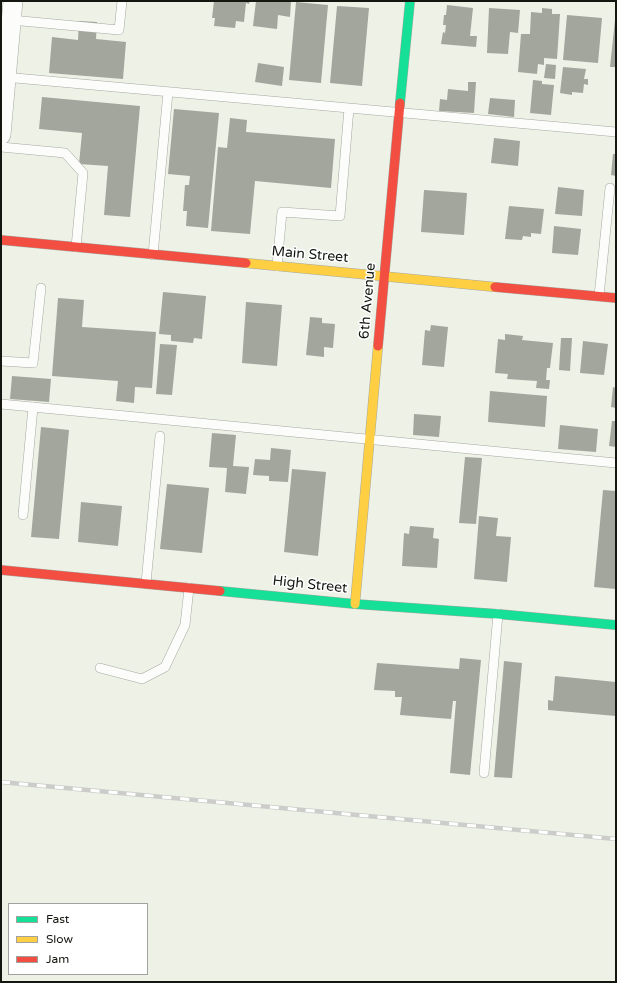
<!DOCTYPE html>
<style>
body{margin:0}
#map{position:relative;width:617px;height:983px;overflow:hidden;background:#edf1e6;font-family:"Varela Round",sans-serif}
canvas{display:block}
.frame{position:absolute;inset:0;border:2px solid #141710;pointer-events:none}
.legend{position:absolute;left:8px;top:903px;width:140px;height:72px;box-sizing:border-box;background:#fff;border:1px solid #a1a29f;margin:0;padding:5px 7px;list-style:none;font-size:12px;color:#141710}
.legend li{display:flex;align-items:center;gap:8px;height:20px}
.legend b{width:20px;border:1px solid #a1a29f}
</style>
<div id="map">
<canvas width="617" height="983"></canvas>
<div class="frame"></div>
<ul class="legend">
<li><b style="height:5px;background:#16e098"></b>Fast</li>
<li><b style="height:5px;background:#ffcf43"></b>Slow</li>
<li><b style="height:5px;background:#f24e42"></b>Jam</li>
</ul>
</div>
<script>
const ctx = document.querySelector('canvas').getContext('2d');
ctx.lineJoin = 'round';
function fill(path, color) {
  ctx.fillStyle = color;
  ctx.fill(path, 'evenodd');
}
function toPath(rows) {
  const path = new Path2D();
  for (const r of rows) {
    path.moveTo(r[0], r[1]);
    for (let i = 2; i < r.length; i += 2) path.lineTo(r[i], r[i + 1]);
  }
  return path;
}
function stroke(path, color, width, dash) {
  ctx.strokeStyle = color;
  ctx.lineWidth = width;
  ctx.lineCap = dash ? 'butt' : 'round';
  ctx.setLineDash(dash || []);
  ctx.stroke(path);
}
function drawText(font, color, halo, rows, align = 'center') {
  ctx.font = font + ' "Varela Round",sans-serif';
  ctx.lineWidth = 3;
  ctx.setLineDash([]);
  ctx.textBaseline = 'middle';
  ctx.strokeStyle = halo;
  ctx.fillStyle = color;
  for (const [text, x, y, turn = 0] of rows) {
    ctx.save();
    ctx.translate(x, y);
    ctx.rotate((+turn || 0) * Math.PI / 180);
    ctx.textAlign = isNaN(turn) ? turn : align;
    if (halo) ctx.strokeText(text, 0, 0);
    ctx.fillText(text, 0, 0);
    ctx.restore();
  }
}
fill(toPath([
 [214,1,250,1,249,4,246,3,244,22,236,21,235,28,214,26,215,18,212,18],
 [256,1,291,1,290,17,278,15,277,29,253,26],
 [296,2,328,5,321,83,289,80],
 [447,5,473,8,470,36,477,36,476,47,441,44,443,32,445,33,446,25,443,25,444,15,446,15],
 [337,6,369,8,362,86,330,83],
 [489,8,520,10,518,33,510,32,508,54,487,53],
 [542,8,552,9,552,14,560,14,557,59,544,58,544,65,538,64,537,74,518,72,521,34,530,34,531,12,542,13],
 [567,15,602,18,598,63,563,60],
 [615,20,616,20,616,67,610,67],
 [79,21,97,22,96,39,126,42,123,79,49,73,52,37,78,40],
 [258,63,284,67,282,86,255,82],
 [546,64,556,65,555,79,544,78],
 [563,67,586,69,584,79,588,79,588,85,584,84,583,93,572,92,572,95,560,93],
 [533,80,542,81,542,84,554,85,551,115,530,113],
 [468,82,476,82,474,113,439,111,440,99,447,100,448,89,468,91],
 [42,97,140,106,130,217,104,215,108,166,79,164,82,133,39,129],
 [490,98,515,100,514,117,488,114],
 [174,109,219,113,208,228,186,226,187,211,183,211,185,185,189,185,190,176,168,174],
 [230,118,247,120,246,132,335,139,331,188,255,181,250,234,211,231,218,147,227,148],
 [494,138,520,141,518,166,491,163],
 [613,154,616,154,616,176,611,175],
 [558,187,584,190,582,216,555,214],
 [424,190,467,193,464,235,421,232],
 [509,206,544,209,541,234,531,233,531,237,523,236,522,240,505,239],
 [554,226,581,229,578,255,552,253],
 [163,292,206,296,202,339,194,338,193,343,171,341,171,335,159,334],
 [58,298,84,300,82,327,156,332,152,388,135,387,134,403,116,401,118,381,52,376],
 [246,302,282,305,277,366,242,363],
 [310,317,322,318,322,323,335,324,333,348,324,347,324,357,306,355],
 [431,325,448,327,444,367,422,365,425,330,430,331],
 [505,334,523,336,522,340,553,343,550,368,547,368,546,380,550,380,549,389,536,388,537,381,507,379,508,374,495,373,498,339,505,340],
 [561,338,572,338,570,371,559,370],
 [583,341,608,344,604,375,580,373],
 [160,344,177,345,172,395,156,394],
 [12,376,51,379,49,402,10,399],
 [613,387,616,388,616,408,611,407],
 [490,391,547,396,545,427,488,422],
 [414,414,441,416,439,437,413,435],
 [612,421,616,421,616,447,609,446],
 [560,425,598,429,596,452,558,449],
 [41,427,69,430,59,539,31,537],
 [212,433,236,435,233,466,249,467,246,494,225,492,227,468,209,467],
 [271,448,291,450,288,482,269,481,269,476,253,475,255,459,270,460],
 [465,457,482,458,476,524,459,523],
 [292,469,326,472,318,556,284,552],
 [167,484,209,488,202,553,160,549],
 [603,490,616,491,616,589,594,587],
 [81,502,122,506,118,546,78,542],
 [479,516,498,518,496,536,511,537,507,582,474,579],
 [410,526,434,528,433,538,439,539,437,568,402,566,404,533,409,534],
 [460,658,481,660,470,775,450,773,456,701,453,701,451,719,400,715,402,697,395,697,395,691,374,690,377,663,459,669],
 [504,661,522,663,512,778,494,777],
 [555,676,616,682,616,716,548,710,548,700,553,701]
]), '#a3a69d');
const lane = toPath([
 [11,20,119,30,122,1],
 [4,77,616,132],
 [1,147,65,153,83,173,76,247],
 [153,255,168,92],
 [277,266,282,212,340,216,349,108],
 [599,296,610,188],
 [1,361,33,363,41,288],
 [1,404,616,463],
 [23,515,33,407],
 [146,583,160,436],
 [100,668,142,679,165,667,185,625,189,588],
 [484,773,498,614]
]);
const street = toPath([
 [1,135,13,1]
]);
const fast = toPath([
 [400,103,410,1],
 [220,591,355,604,498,614,616,625]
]);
const slow = toPath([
 [246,263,495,287],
 [355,604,378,346]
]);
const jam = toPath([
 [1,240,246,263],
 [495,287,616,298],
 [378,346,400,103],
 [1,570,220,591]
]);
stroke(lane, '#a5a8a0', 10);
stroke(street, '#a5a8a0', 20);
stroke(fast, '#a5a8a0', 10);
stroke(slow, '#a5a8a0', 10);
stroke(jam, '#a5a8a0', 10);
stroke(lane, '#fcfdfb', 9);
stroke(street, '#fcfdfb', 19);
stroke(fast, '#16e098', 9);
stroke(slow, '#ffcf43', 9);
stroke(jam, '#f24e42', 9);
const rail = toPath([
 [1,782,616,839]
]);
stroke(rail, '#ccccca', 4.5);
stroke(rail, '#fff', 3, [9]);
drawText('14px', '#141710', '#fff', [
 ["Main Street",310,255,5],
 ["6th Avenue",368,301,-85],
 ["High Street",310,585,6]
]);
</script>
